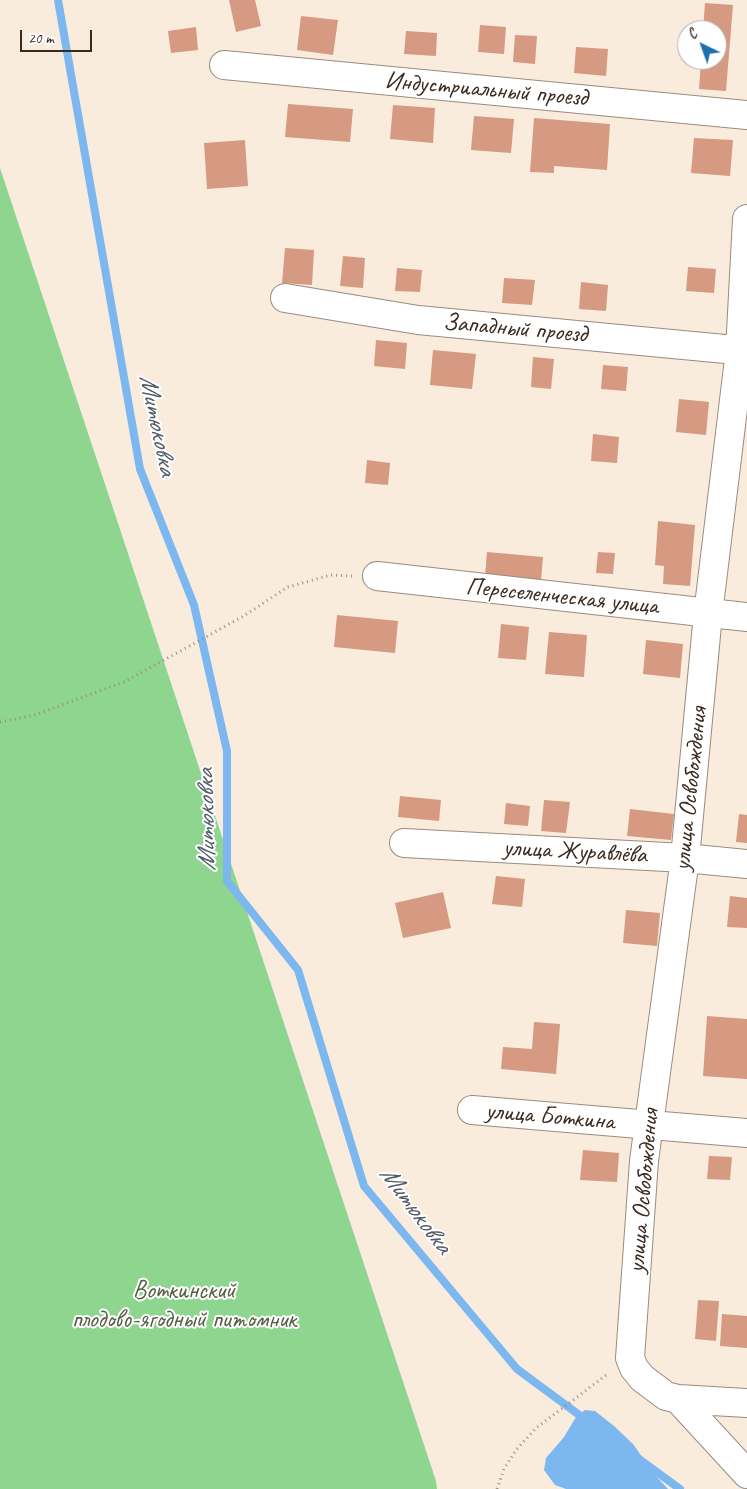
<!DOCTYPE html>
<meta charset="utf-8">
<style>
body{margin:0}
#map{position:relative;width:747px;height:1489px;overflow:hidden;background:#f9ecdd;font-family:Caveat,sans-serif}
canvas{display:block}
.north{position:absolute;left:677px;top:20px;width:50px;height:50px;box-sizing:border-box;background:#fff;border:1px solid #b1aaa5;border-radius:50%;rotate:318deg;font-size:14px;font-weight:700;line-height:20px;text-align:center;color:#3b2a1e}
.north::after{content:'';display:block;margin:auto;width:18px;height:22px;background:#1f6fb2;clip-path:polygon(50% 0,100% 100%,50% 72%,0 100%)}
.scale{position:absolute;left:20px;top:30px;width:72px;height:22px;box-sizing:border-box;border:2px solid #3b2a1e;border-top:0;padding-left:6px;font-size:15px;line-height:18px;white-space:nowrap;color:#3b2a1e;-webkit-text-stroke:4px #fff;paint-order:stroke}
</style>
<div id="map">
<canvas width="747" height="1489"></canvas>
<div class="north">С</div>
<div class="scale">20 m</div>
</div>
<script>
const ctx = document.querySelector('canvas').getContext('2d');
ctx.lineJoin = 'round';
function fill(path, color) {
  ctx.fillStyle = color;
  ctx.fill(path, 'evenodd');
}
function toPath(rows) {
  const path = new Path2D();
  for (const r of rows) {
    path.moveTo(r[0], r[1]);
    for (let i = 2; i < r.length; i += 2) path.lineTo(r[i], r[i + 1]);
  }
  return path;
}
function stroke(path, color, width, dash) {
  ctx.strokeStyle = color;
  ctx.lineWidth = width;
  ctx.lineCap = dash ? 'butt' : 'round';
  ctx.setLineDash(dash || []);
  ctx.stroke(path);
}
function drawText(font, color, halo, rows, align = 'center') {
  ctx.font = font + ' Caveat,sans-serif';
  ctx.lineWidth = 4;
  ctx.setLineDash([]);
  ctx.textBaseline = 'middle';
  ctx.strokeStyle = halo;
  ctx.fillStyle = color;
  for (const [text, x, y, turn = 0] of rows) {
    ctx.save();
    ctx.translate(x, y);
    ctx.rotate((+turn || 0) * Math.PI / 180);
    ctx.textAlign = isNaN(turn) ? turn : align;
    if (halo) ctx.strokeText(text, 0, 0);
    ctx.fillText(text, 0, 0);
    ctx.restore();
  }
}
fill(toPath([
 [0,168,436,1481,437,1489,0,1489]
]), '#8ed690');
fill(toPath([
 [585,1410,595,1411,614,1426,633,1444,654,1474,668,1489,566,1489,555,1485,544,1470,546,1458,564,1437,576,1417]
]), '#7cb8ef');
stroke(toPath([
 [58,0,140,469,194,605,227,751,227,881,298,970,364,1186,517,1369,586,1420],
 [639,1459,680,1489]
]), '#7cb8ef', 8);
fill(toPath([
 [229,0,255,0,261,26,236,32],
 [705,3,733,5,726,91,699,89,701,60,717,60,717,30,703,30],
 [301,16,338,20,333,55,297,50],
 [480,25,506,27,504,54,478,52],
 [196,27,198,50,171,53,168,31],
 [406,31,437,33,436,56,404,54],
 [515,35,537,36,535,64,513,62],
 [576,47,608,49,606,76,574,73],
 [288,104,353,109,350,142,285,137],
 [393,105,435,108,433,143,390,139],
 [474,116,514,119,511,153,471,150],
 [534,118,610,124,607,170,554,166,554,173,530,172],
 [694,138,733,140,730,176,691,173],
 [245,140,248,186,207,189,204,143],
 [285,248,314,250,312,285,282,283],
 [343,256,365,258,363,288,340,286],
 [688,267,716,269,714,293,686,291],
 [397,268,422,270,420,292,395,291],
 [504,278,535,280,532,305,502,303],
 [581,282,608,285,606,311,579,309],
 [376,340,407,343,405,369,374,366],
 [433,350,476,354,472,389,430,385],
 [533,357,554,359,551,389,531,387],
 [603,365,628,367,626,391,601,389],
 [679,399,709,402,706,435,676,432],
 [593,434,619,437,617,463,591,461],
 [367,460,390,463,388,485,365,483],
 [658,521,695,525,690,586,663,584,664,566,655,565],
 [487,552,543,557,541,580,485,576],
 [598,552,615,553,613,574,596,573],
 [337,615,398,621,395,653,334,647],
 [501,624,529,627,526,660,498,658],
 [549,632,587,635,584,677,545,674],
 [646,640,683,644,680,678,643,674],
 [400,796,441,800,439,821,398,817],
 [544,800,570,802,566,833,541,831],
 [506,803,530,806,528,826,504,824],
 [630,809,674,814,671,840,627,836],
 [739,814,747,815,747,843,736,842],
 [496,876,525,879,522,907,492,904],
 [443,892,451,928,403,938,395,903],
 [730,896,747,898,747,928,727,927],
 [626,910,660,913,657,946,623,943],
 [707,1016,747,1019,747,1079,703,1076],
 [534,1022,560,1024,556,1074,501,1069,503,1047,532,1049],
 [583,1150,619,1153,617,1182,580,1180],
 [709,1156,732,1157,730,1180,707,1179],
 [698,1300,719,1301,716,1341,695,1339],
 [722,1314,747,1316,747,1348,720,1346]
]), '#d59a81');
const minor = toPath([
 [224,65,747,115],
 [747,219,740,351,708,614,685,858,644,1161,630,1358,634,1368,642,1378,666,1396,678,1399,747,1403],
 [285,298,418,320,747,351],
 [377,576,747,617],
 [404,843,685,858,747,864],
 [472,1110,747,1133],
 [678,1399,747,1474]
]);
stroke(minor, '#9a8b7e', 30);
stroke(toPath([
 [0,722,35,715,126,681,242,617,288,587,331,575,353,576],
 [497,1489,504,1469,516,1450,536,1428,609,1373]
]), '#9a8b7e', 3, [1, 4]);
stroke(minor, '#fff', 28);
drawText('25px', '#3b2a1e', '#fff', [
 ["Индустриальный проезд",486,90,5],
 ["Западный проезд",515,329,5],
 ["Переселенческая улица",562,597,6],
 ["улица Освобождения",691,789,-84],
 ["улица Журавлёва",575,852,3],
 ["улица Боткина",550,1117,5],
 ["улица Освобождения",644,1191,-85]
]);
drawText('25px', '#545e40', '#fff', [
 ["Воткинский",184,1291],
 ["плодово-ягодный питомник",184,1320]
]);
drawText('italic 26px', '#525c67', '#fff', [
 ["Митюковка",157,425,78],
 ["Митюковка",207,820,-91],
 ["Митюковка",415,1210,53]
]);
</script>
